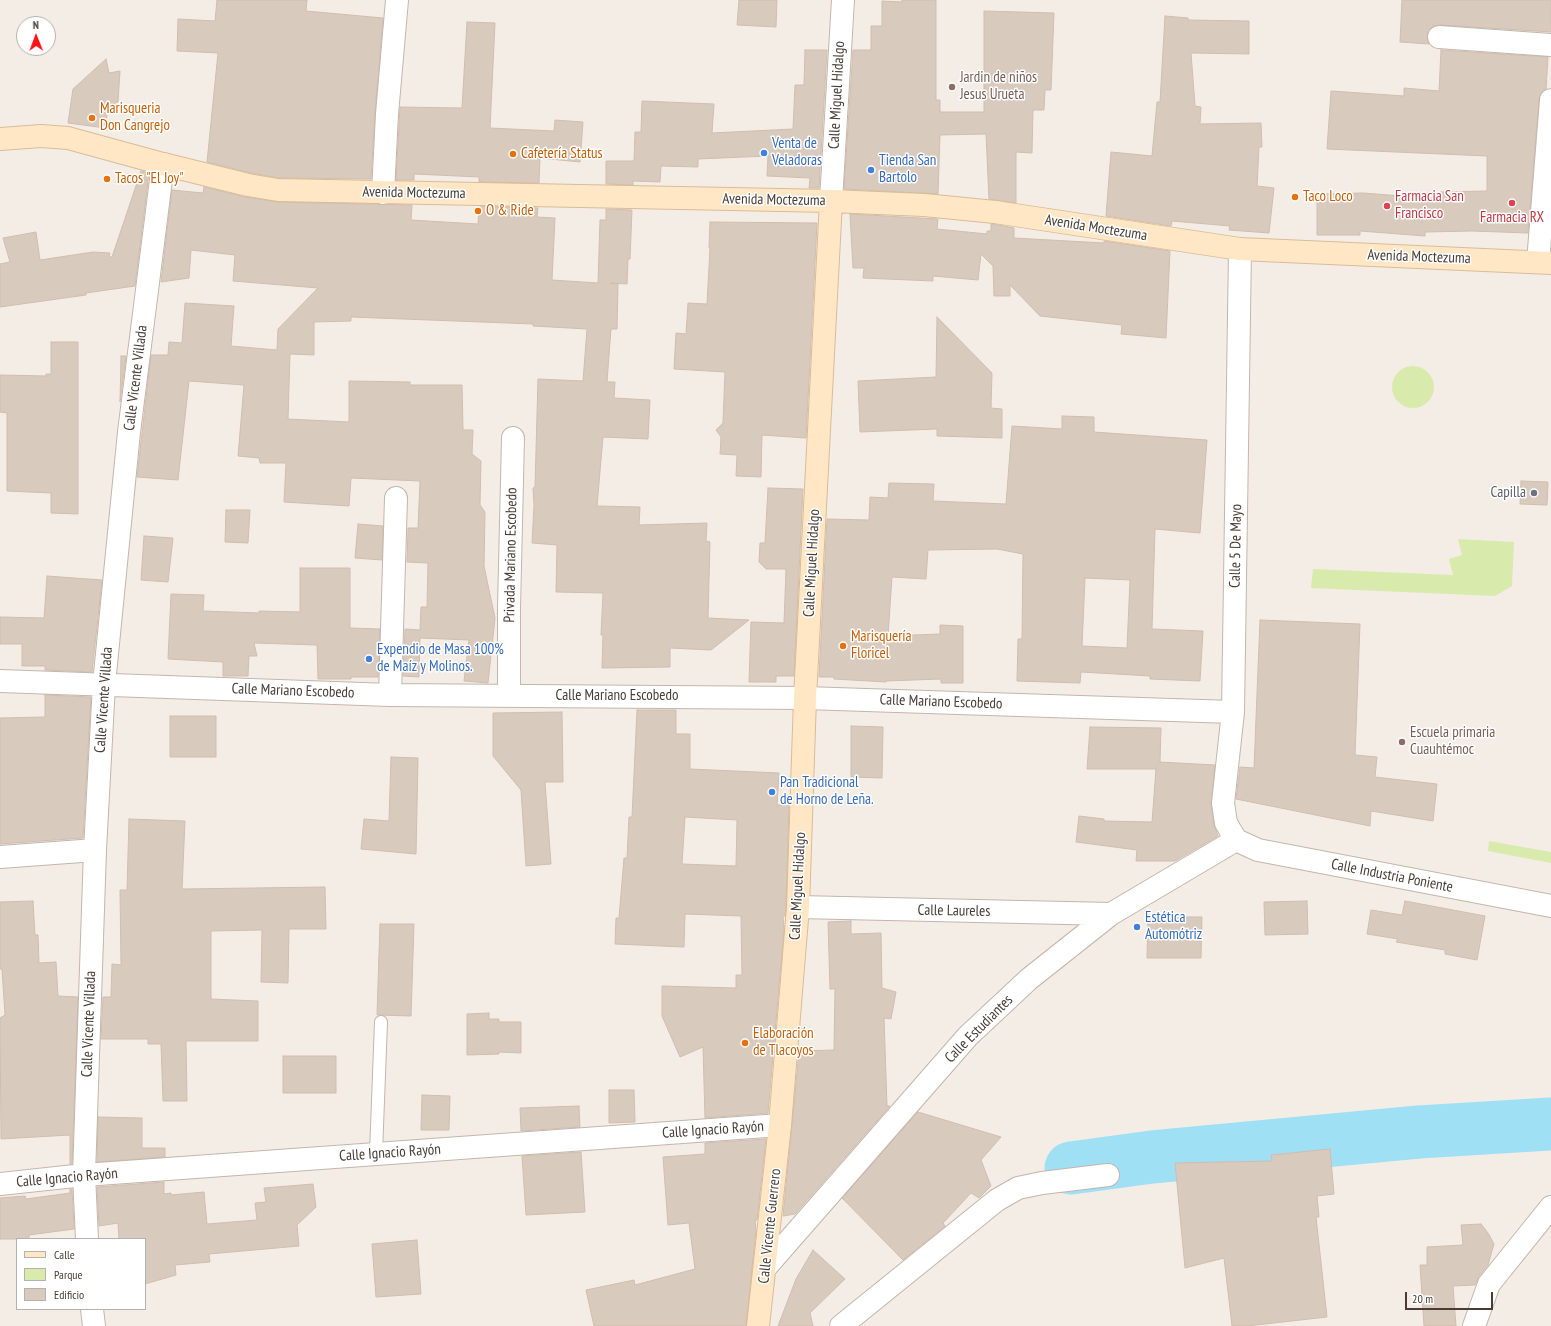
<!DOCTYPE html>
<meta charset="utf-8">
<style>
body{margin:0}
#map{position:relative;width:1551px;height:1326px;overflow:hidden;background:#f4ede6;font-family:"PT Sans Narrow",sans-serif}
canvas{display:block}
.legend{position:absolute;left:16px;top:1238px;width:130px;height:72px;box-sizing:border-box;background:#fff;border:1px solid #b5b1ae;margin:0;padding:5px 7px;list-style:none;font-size:12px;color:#473d35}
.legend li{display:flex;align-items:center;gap:8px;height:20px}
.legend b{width:20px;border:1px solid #b5b1ae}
.north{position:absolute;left:16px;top:16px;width:40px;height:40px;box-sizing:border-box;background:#fff;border:1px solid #b5b1ae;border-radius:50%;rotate:359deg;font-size:11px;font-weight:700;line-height:16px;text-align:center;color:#473d35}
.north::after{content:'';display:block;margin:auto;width:14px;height:18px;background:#ff1217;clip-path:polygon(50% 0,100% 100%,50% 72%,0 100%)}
.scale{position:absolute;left:1405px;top:1292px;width:88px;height:18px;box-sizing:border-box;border:2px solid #473d35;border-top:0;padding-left:5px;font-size:12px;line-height:14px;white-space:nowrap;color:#473d35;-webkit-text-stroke:3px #fff;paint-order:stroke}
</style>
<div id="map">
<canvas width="1551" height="1326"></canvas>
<ul class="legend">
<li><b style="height:5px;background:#ffe7c5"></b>Calle</li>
<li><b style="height:11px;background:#d9eaad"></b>Parque</li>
<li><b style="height:11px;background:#d9cabe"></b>Edificio</li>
</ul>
<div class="north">N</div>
<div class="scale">20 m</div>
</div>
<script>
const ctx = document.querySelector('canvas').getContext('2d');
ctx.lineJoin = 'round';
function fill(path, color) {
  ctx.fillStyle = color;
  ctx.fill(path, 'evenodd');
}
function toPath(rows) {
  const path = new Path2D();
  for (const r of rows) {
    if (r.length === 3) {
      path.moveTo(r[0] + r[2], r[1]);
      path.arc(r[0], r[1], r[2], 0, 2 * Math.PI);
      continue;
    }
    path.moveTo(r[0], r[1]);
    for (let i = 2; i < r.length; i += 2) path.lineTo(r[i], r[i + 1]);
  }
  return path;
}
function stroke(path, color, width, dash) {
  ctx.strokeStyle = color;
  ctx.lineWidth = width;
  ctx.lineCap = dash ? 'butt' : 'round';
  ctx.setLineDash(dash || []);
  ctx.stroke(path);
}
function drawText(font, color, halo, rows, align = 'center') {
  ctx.font = font + ' "PT Sans Narrow",sans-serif';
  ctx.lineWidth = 3;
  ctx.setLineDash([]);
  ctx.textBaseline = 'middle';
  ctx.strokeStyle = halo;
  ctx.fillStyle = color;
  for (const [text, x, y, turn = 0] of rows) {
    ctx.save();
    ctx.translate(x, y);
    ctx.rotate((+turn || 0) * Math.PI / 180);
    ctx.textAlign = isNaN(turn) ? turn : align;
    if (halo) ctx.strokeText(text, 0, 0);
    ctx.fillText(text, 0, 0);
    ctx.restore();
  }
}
fill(toPath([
 [1413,387,21],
 [1458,539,1514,542,1512,586,1495,596,1311,588,1313,569,1453,575,1449,559,1462,555],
 [1489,841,1551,852,1551,863,1488,851]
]), '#d9eaad');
stroke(toPath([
 [1071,1168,1152,1157,1419,1132,1551,1124]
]), '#a0e0f4', 53);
const building = toPath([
 [217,0,307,0,306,11,383,18,375,113,371,179,279,178,251,173,207,162,218,53,177,51,178,19,215,21,217,0],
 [739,0,777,0,776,27,737,25,739,0],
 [902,0,936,0,936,100,940,100,940,112,984,112,984,11,1054,13,1051,90,1045,90,1044,110,1033,110,1032,153,1016,152,1016,203,989,199,986,134,940,135,938,194,844,189,853,50,871,50,871,26,882,26,882,1,902,2,902,0],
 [1402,0,1551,0,1551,32,1440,25,1433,26,1428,30,1427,36,1429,44,1400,42,1402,0],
 [1165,16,1188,18,1188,20,1249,21,1249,54,1191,53,1195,106,1201,107,1200,124,1261,123,1262,147,1259,147,1257,186,1274,188,1269,233,1229,230,1230,226,1172,221,1171,226,1106,216,1111,152,1152,156,1157,102,1160,102,1165,16],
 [467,22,495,23,490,128,554,131,555,120,583,122,580,162,540,158,539,183,479,182,479,177,414,174,414,180,396,180,400,107,462,108,467,22],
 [805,50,827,50,819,188,809,188,810,178,767,176,768,156,698,159,698,167,661,166,660,182,633,181,633,185,606,184,606,161,634,161,635,132,641,132,642,101,714,104,712,133,793,129,795,85,804,85,805,50],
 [1441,50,1548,57,1546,89,1541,93,1539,99,1528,233,1472,231,1425,232,1425,236,1360,231,1360,235,1317,235,1317,194,1363,193,1441,199,1440,192,1487,191,1487,156,1327,149,1331,91,1404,96,1404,88,1439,91,1441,50],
 [106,59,109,73,120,71,118,102,108,107,105,128,68,123,73,89,106,59],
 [141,171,149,173,135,286,86,293,86,295,0,307,0,264,10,262,3,238,36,232,40,260,93,252,110,253,109,257,112,257,141,171],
 [204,187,245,197,278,202,412,205,411,220,478,224,479,206,538,208,537,217,555,218,552,280,598,283,600,220,606,220,606,209,632,210,630,259,628,259,627,284,610,283,618,284,617,329,611,329,607,382,615,382,614,398,650,400,648,439,603,437,597,506,640,507,639,525,707,523,706,541,710,542,708,618,749,620,711,650,670,648,670,667,602,668,603,635,601,635,603,593,556,592,557,545,532,543,534,505,533,488,535,487,538,379,583,381,587,329,533,326,533,324,351,317,351,321,314,322,314,355,290,354,288,419,349,422,349,381,410,382,410,385,462,385,463,430,473,430,472,454,481,461,480,505,485,512,484,566,495,618,488,683,464,681,469,640,420,638,419,677,403,676,405,629,420,630,421,607,427,607,428,563,407,562,408,528,418,528,420,481,351,478,349,506,284,502,286,463,260,463,259,458,238,456,244,385,189,381,178,480,137,477,151,355,168,355,169,342,182,343,185,303,234,306,231,346,277,350,278,329,318,288,233,281,235,255,191,250,189,278,161,282,172,190,203,193,204,187],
 [850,214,938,219,937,229,987,234,987,231,991,231,991,224,993,224,1014,228,1014,238,1104,243,1104,241,1170,251,1166,338,1121,334,1122,325,1040,316,1010,285,1010,296,994,296,993,266,981,254,978,280,933,276,933,281,863,278,864,268,853,268,850,214],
 [710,222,817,223,806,438,762,435,761,477,736,476,737,455,720,454,721,437,716,430,723,423,725,372,674,369,676,333,686,334,688,303,707,304,710,248,709,248,710,222],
 [937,317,992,373,991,408,1002,409,1002,438,937,436,937,429,860,432,858,381,936,377,937,317],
 [51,342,78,342,78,514,51,513,51,493,7,491,7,413,0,412,0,375,46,376,46,374,51,374,51,342],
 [121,356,126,356,120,402,121,356],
 [1062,416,1094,417,1094,432,1207,440,1200,533,1155,529,1152,629,1203,631,1200,681,1150,679,1150,676,1081,672,1080,683,1017,681,1018,639,1022,639,1023,554,997,549,928,550,926,579,892,577,888,636,940,634,940,625,963,626,963,683,941,683,941,679,886,681,886,682,834,679,834,677,819,677,827,519,869,520,870,497,888,498,889,483,934,484,933,501,1006,504,1012,426,1062,429,1062,416],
 [1085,578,1130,580,1127,648,1082,646,1085,578],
 [1521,481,1548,482,1547,505,1520,504,1521,481],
 [768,488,803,489,794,676,776,676,776,682,749,682,751,622,784,623,786,569,766,569,759,562,760,543,765,543,768,488],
 [226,510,250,510,248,543,225,542,226,510],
 [358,524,383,526,382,560,355,558,358,524],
 [144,536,173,538,168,582,141,580,144,536],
 [300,568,350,568,350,628,380,629,378,677,351,677,351,679,318,679,317,645,254,643,257,656,249,656,248,676,223,676,223,662,168,659,171,594,204,595,203,611,259,613,259,611,300,612,300,568],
 [47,576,102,580,92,672,45,670,45,666,22,666,22,644,0,644,0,617,44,618,47,576],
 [1260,620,1360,624,1355,755,1377,757,1375,777,1437,784,1433,821,1371,811,1370,826,1236,799,1240,767,1254,768,1260,620],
 [45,695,91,697,83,838,0,844,0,718,45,717,45,695],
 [637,710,676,710,676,734,690,734,690,769,779,773,777,805,789,805,786,906,785,916,783,916,784,930,768,1113,705,1118,703,1047,680,1057,662,1016,662,986,736,988,736,975,742,975,741,916,685,914,684,947,615,944,616,918,619,918,624,858,627,858,629,817,632,817,637,710],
 [685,817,737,820,736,866,682,864,685,817],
 [562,712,563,782,545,782,551,864,526,866,521,790,493,756,493,713,562,712],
 [170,716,216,716,216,757,170,757,170,716],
 [851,726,883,727,882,778,851,777,851,726],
 [1090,727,1161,728,1160,762,1215,765,1211,805,1214,825,1218,836,1175,861,1136,861,1137,850,1076,842,1079,816,1104,819,1104,821,1152,822,1156,769,1087,769,1090,727],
 [391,757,418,758,416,854,361,849,364,819,389,821,391,757],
 [129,819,185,821,182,889,325,887,326,929,289,929,288,983,261,982,262,930,211,931,211,999,258,1001,258,1041,186,1041,187,1101,163,1101,161,1044,148,1044,148,1039,101,1039,103,997,111,997,112,964,121,965,120,890,127,890,129,819],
 [33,901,35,935,38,935,39,963,56,962,58,996,78,997,72,1164,70,1164,70,1135,1,1139,0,1018,5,1015,2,969,0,969,0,902,33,901],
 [1307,901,1308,934,1265,935,1264,902,1307,901],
 [1405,901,1485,916,1477,960,1445,954,1445,950,1396,942,1398,939,1367,934,1371,910,1402,915,1405,901],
 [1148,917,1202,917,1201,958,1147,958,1148,917],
 [851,921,851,934,881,933,882,988,896,992,891,1019,884,1018,887,1106,890,1106,795,1214,783,1216,792,1126,799,1051,834,1050,835,989,830,989,828,922,851,921],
 [380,924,414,924,411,1016,377,1015,380,924],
 [489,1013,489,1019,499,1019,499,1022,521,1022,521,1053,499,1052,499,1054,467,1055,467,1014,489,1013],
 [283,1056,336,1056,336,1093,283,1093,283,1056],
 [609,1090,634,1090,635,1122,609,1123,609,1090],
 [422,1095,450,1096,449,1130,421,1130,422,1095],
 [579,1106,580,1127,521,1131,520,1108,579,1106],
 [918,1112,1001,1137,981,1160,991,1186,979,1198,971,1193,943,1223,945,1226,903,1260,842,1198,918,1112],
 [98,1117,142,1118,142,1148,165,1148,165,1157,97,1162,98,1117],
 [766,1139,757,1220,755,1220,756,1230,746,1326,594,1326,586,1290,634,1280,635,1285,695,1269,689,1223,668,1225,663,1157,705,1154,705,1143,766,1139],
 [1330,1149,1334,1194,1317,1196,1319,1217,1316,1217,1327,1317,1247,1326,1232,1326,1224,1258,1185,1268,1175,1163,1272,1161,1271,1155,1330,1149],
 [581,1152,585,1212,526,1215,522,1156,581,1152],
 [164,1182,164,1194,171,1193,171,1195,204,1192,207,1224,257,1220,255,1203,266,1202,264,1188,313,1184,316,1207,297,1225,299,1246,209,1254,210,1262,175,1265,176,1275,145,1284,145,1239,119,1239,118,1223,99,1226,97,1187,164,1182],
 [70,1189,72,1189,74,1229,29,1235,29,1239,0,1239,0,1198,25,1196,26,1199,70,1193,70,1189],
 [1481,1224,1488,1233,1494,1244,1488,1265,1479,1276,1475,1285,1453,1286,1456,1326,1424,1326,1420,1265,1427,1265,1427,1247,1463,1245,1461,1225,1481,1224],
 [417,1240,421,1294,376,1297,372,1244,417,1240],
 [813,1250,845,1279,810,1313,813,1326,778,1326,796,1279,813,1250]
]);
fill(building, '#d9cabe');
stroke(building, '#d1bdae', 1);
const lane = toPath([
 [376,1153,381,1022]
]);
const street = toPath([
 [1439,37,1551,45],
 [383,193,387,114,397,0],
 [831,201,843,0],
 [1538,262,1551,100],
 [0,681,390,695,805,698,1233,712],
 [390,695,396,498],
 [509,696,509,608,513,438],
 [1236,840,1226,823,1223,803,1233,712,1240,249],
 [1236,840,1258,850,1551,906],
 [0,857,95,850],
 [798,907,1111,914],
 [0,1184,84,1175,780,1125],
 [87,1239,84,1175,95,850,104,684,129,432,163,164],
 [765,1268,968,1036,1029,979,1111,914,1236,840],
 [92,1309,94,1326],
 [841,1326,997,1200,1018,1188,1042,1183,1108,1175],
 [1474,1326,1489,1284,1551,1207]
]);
const secondary = toPath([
 [0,139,41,136,68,138,163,164,248,185,278,190,831,201,924,205,995,212,1240,249,1551,263],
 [758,1326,780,1125,798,907,805,698,831,201]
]);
stroke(lane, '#c3b6ab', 14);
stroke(street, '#c3b6ab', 24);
stroke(secondary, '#d9bc96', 24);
stroke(lane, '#fff', 12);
stroke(street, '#fff', 22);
stroke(secondary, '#ffe7c5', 22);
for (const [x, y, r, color] of [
 [952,87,4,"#8d6e63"],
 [92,118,4,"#e8710a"],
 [764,153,4,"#3f7fe0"],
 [513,154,4,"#e8710a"],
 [871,170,4,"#3f7fe0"],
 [107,179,4,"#e8710a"],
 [1295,197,4,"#e8710a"],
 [1512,203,4,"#e0444e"],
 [1387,206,4,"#e0444e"],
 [478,211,4,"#e8710a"],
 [1534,493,4,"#6b7280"],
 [843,646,4,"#e8710a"],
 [369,659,4,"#3f7fe0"],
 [1402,742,4,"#8d6e63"],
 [772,792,4,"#3f7fe0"],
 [1137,927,4,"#3f7fe0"],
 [745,1043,4,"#e8710a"]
]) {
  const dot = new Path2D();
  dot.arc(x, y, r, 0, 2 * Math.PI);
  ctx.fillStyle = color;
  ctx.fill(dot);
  stroke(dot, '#fff', 1.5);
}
drawText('15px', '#785e54', '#fff', [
 ["Jardin de niños",960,78],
 ["Jesus Urueta",960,95],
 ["Escuela primaria",1410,733],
 ["Cuauhtémoc",1410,750]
], 'left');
drawText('15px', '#473d35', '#fff', [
 ["Calle Miguel Hidalgo",837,95,-87],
 ["Avenida Moctezuma",414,193,1],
 ["Avenida Moctezuma",774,200,1],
 ["Avenida Moctezuma",1096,228,9],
 ["Avenida Moctezuma",1419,257,2],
 ["Calle Vicente Villada",136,378,-83],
 ["Calle 5 De Mayo",1236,546,-89],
 ["Privada Mariano Escobedo",511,555,-89],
 ["Calle Miguel Hidalgo",812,563,-87],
 ["Calle Mariano Escobedo",293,691,2],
 ["Calle Mariano Escobedo",617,696],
 ["Calle Vicente Villada",104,700,-86],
 ["Calle Mariano Escobedo",941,702,2],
 ["Calle Industria Poniente",1392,876,11],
 ["Calle Miguel Hidalgo",798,886,-87],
 ["Calle Laureles",954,911,1],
 ["Calle Vicente Villada",89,1024,-88],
 ["Calle Estudiantes",979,1029,-45],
 ["Calle Ignacio Rayón",713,1130,-4],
 ["Calle Ignacio Rayón",390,1153,-4],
 ["Calle Ignacio Rayón",67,1178,-5],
 ["Calle Vicente Guerrero",770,1226,-84]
]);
drawText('15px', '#c56008', '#fff', [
 ["Marisqueria",100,109],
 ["Don Cangrejo",100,126],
 ["Cafetería Status",521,154],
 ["Tacos \"El Joy\"",115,179],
 ["Taco Loco",1303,197],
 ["O & Ride",486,211],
 ["Marisquería",851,637],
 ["Floricel",851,654],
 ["Elaboración",753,1034],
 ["de Tlacoyos",753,1051]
], 'left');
drawText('15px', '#366cbe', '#fff', [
 ["Venta de",772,144],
 ["Veladoras",772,161],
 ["Tienda San",879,161],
 ["Bartolo",879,178],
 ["Expendio de Masa 100%",377,650],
 ["de Maíz y Molinos.",377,667],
 ["Pan Tradicional",780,783],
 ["de Horno de Leña.",780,800],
 ["Estética",1145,918],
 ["Automótriz",1145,935]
], 'left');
drawText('15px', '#be3a42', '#fff', [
 ["Farmacia San",1395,197],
 ["Francisco",1395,214],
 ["Farmacia RX",1512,218,"center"]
], 'left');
drawText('15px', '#5b616d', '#fff', [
 ["Capilla",1526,493]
], 'right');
</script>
